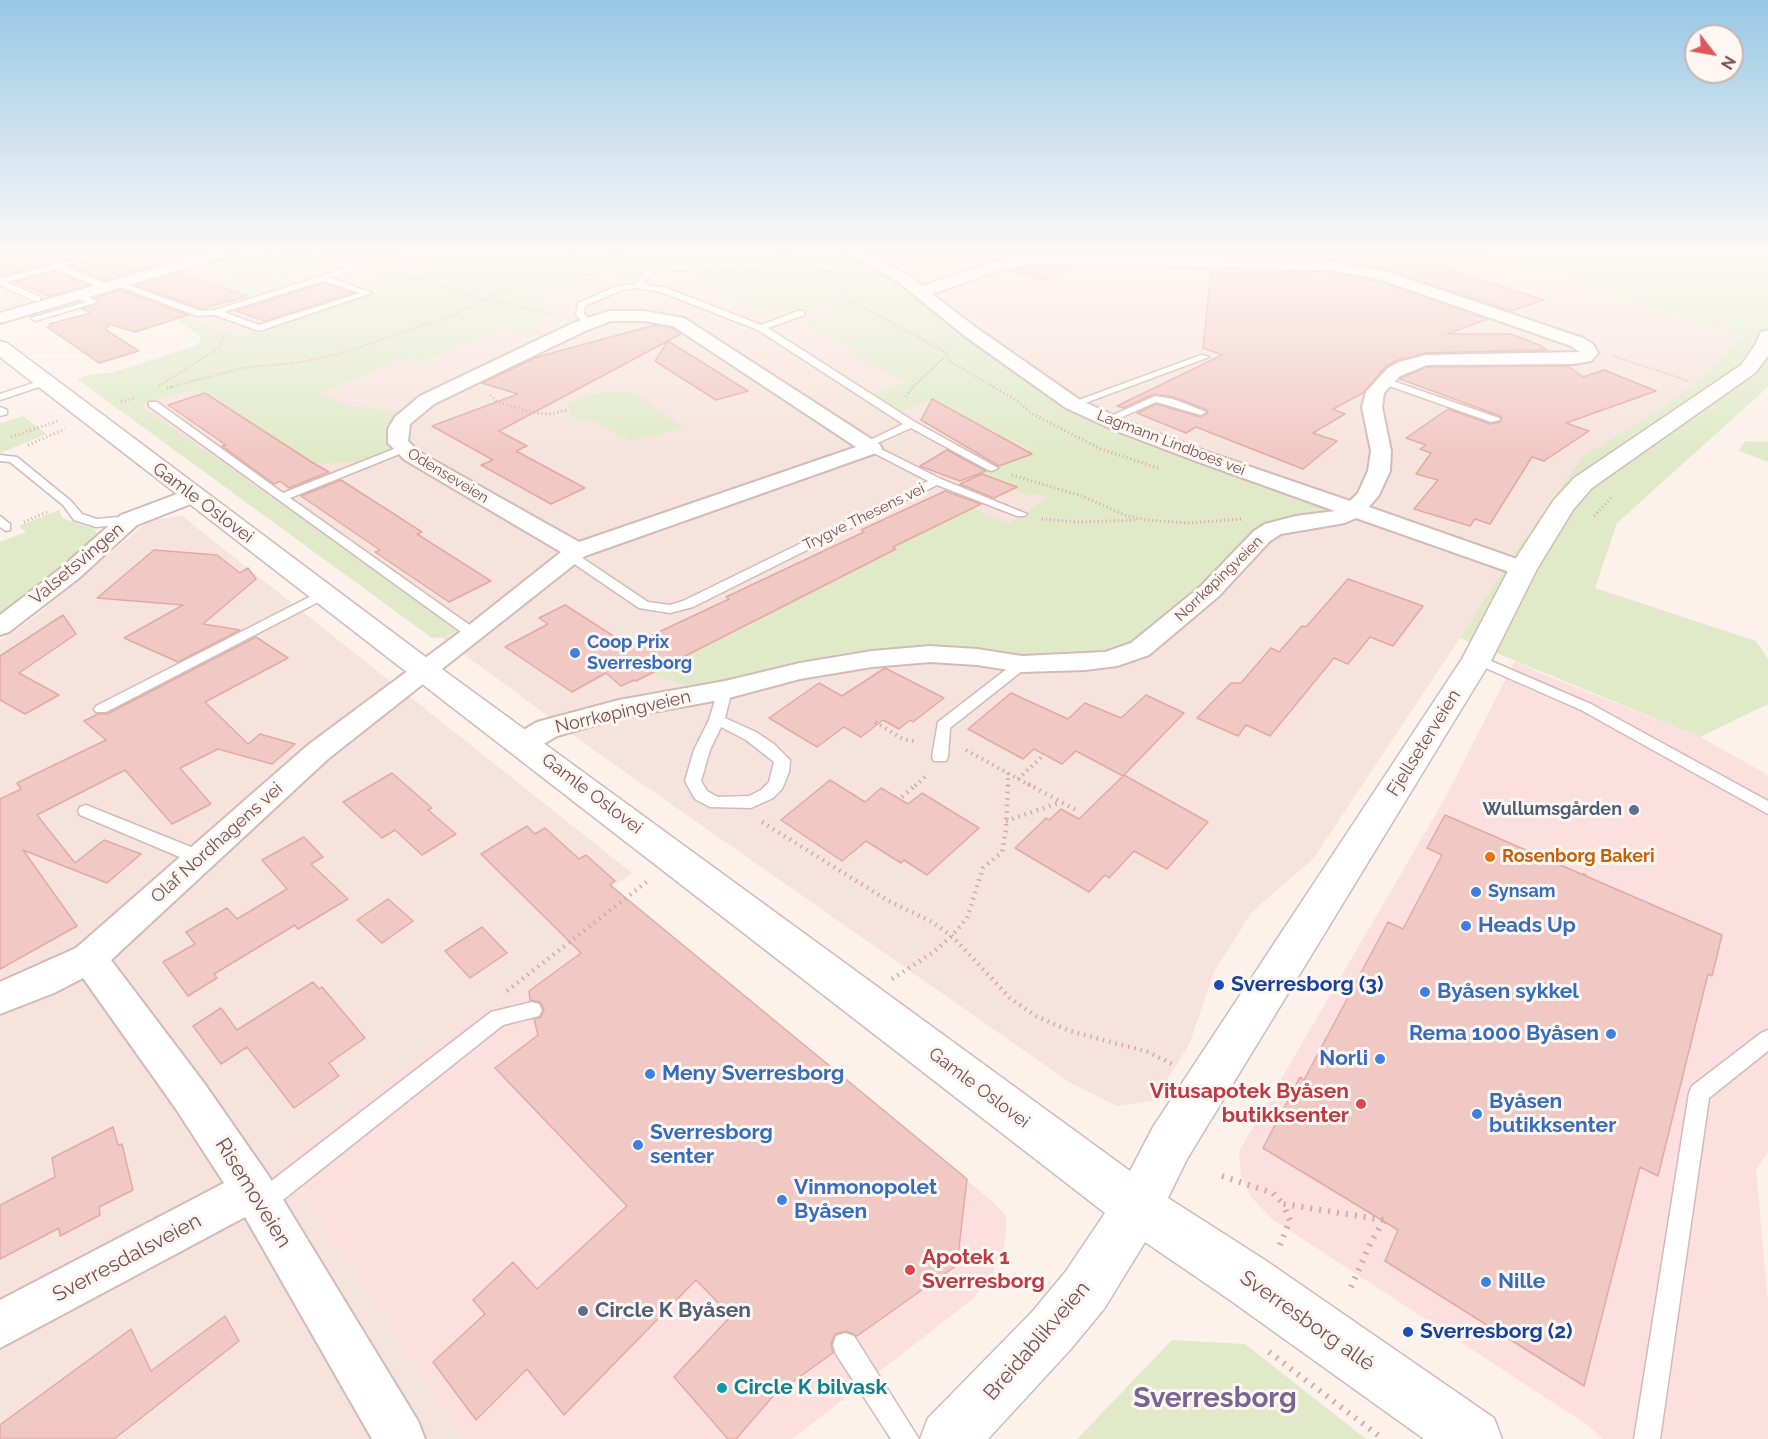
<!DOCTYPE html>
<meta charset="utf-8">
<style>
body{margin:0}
#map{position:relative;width:1768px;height:1439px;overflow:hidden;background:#fcf1eb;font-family:Raleway,sans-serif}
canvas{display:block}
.north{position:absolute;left:1684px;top:24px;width:60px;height:60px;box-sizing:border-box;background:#fef6f2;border:2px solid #c8b4b0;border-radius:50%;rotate:121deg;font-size:16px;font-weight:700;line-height:24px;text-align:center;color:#77514e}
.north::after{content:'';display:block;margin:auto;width:21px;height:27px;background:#e0565f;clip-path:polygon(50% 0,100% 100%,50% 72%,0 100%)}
</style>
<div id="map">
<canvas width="1768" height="1439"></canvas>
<div class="north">N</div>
</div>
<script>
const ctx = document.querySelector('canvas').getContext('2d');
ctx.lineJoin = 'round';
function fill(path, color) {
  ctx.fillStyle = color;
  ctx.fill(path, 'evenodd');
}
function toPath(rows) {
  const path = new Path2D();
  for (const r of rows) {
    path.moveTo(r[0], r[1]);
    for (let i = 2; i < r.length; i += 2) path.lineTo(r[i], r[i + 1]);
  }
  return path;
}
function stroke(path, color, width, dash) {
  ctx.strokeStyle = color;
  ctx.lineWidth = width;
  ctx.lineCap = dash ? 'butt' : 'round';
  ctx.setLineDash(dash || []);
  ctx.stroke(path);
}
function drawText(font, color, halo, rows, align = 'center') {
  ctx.font = font + ' Raleway,sans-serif';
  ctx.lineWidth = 6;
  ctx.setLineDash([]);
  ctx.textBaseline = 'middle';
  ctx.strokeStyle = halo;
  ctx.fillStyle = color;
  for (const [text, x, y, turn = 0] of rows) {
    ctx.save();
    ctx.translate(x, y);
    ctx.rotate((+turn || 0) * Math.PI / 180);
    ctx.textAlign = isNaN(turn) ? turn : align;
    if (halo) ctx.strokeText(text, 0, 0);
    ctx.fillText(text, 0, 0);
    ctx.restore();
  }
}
fill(toPath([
 [0,252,1475,252,1744,336,1688,388,1662,408,1584,455,1512,555,1460,638,1314,858,1252,912,1214,972,1189,1045,1153,1101,1117,1106,1069,1082,598,753,119,400,225,332,111,291,100,284,9,310,0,310],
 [182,516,632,873,613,886,640,910,529,991,488,1006,285,1162,465,1439,0,1439,0,640,28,622,150,520]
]), '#f6e3dd');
fill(toPath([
 [1515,661,1538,672,1700,737,1768,775,1768,1152,1756,1170,1768,1303,1768,1439,1603,1439,1586,1424,1272,1219,1251,1197,1241,1176,1239,1151,1444,800],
 [640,910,993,1202,1006,1216,1006,1235,1002,1259,973,1299,792,1439,465,1439,285,1162,488,1006,529,991]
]), '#fce0e0');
fill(toPath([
 [238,252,266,252,264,253,270,255,285,252,280,254,301,261,312,258,316,259,312,261,323,261,332,264,270,271,189,272,158,277,132,284],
 [394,252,853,252,866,257,1062,399,1355,509,1273,529,1143,639,1085,662,872,659,708,692,659,677,652,672,758,621,754,618,899,549,895,546,974,508,1009,524,1047,498,1036,493,1031,496,980,476,1000,463,1030,449,929,400,895,414,867,396,905,382,850,354,855,351,806,326,816,318,840,309,824,302,799,310,775,312,718,294,726,290,670,273,621,282,597,276,532,305,555,311,548,314,528,334,504,327,421,363,404,358,319,394,348,405,410,413,403,449,373,461,307,464,195,389,139,405,460,629,443,637,432,638,77,379,92,374,110,373,195,346,200,341,201,337,165,310,175,308,194,315,189,318,238,337,393,287,368,279,396,270,413,275,436,264],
 [1475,252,1768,252,1768,387,1617,523,1595,588,1756,641,1768,659,1768,704,1700,737,1460,638,1512,555,1584,455,1662,408,1688,388,1744,336],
 [337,265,345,268,329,273,316,270,257,289,265,293,217,310,203,311,185,305,197,301,213,307,226,303,224,301,229,290,282,273],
 [228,273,265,275,266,276,234,284,215,278],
 [632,391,684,428,631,441,594,421,572,418,568,403,594,393],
 [23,416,47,434,0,453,0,423],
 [1745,441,1768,442,1768,462,1739,451],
 [59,510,62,518,94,529,99,535,59,572,0,616,0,542,26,532,19,526],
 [1172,1340,1245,1344,1366,1439,1077,1439]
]), '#e0eac9');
const building = toPath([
 [0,252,10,252,44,265,1,276,0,252],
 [114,252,158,265,105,280,70,266,114,252],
 [974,252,1105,252,1100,254,1039,253,985,262,973,259,974,252],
 [1212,252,1395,252,1544,300,1511,311,1387,270,1329,260,1212,257,1212,252],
 [1039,265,1074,266,1043,280,1010,270,1039,265],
 [1211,269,1329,272,1378,281,1488,319,1447,334,1511,334,1539,345,1547,350,1426,353,1398,360,1386,366,1363,393,1333,409,1345,414,1313,433,1337,441,1303,469,1196,427,1186,433,1137,413,1156,404,1200,417,1208,413,1207,410,1174,397,1154,394,1123,408,1117,406,1222,355,1203,348,1211,269],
 [55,271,88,285,50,296,15,282,55,271],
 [179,273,247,296,201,309,136,285,179,273],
 [323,283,353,293,265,321,236,311,323,283],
 [121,290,188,315,135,332,109,324,106,330,139,351,99,363,47,327,52,326,49,324,91,313,82,309,100,303,95,297,121,290],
 [655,325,672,328,681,334,499,431,527,446,516,451,585,488,551,504,481,465,493,460,432,426,518,394,482,383,537,357,655,325],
 [668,341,748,391,716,400,655,361,668,341],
 [1568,366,1583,377,1604,370,1656,391,1566,423,1589,431,1544,461,1532,457,1490,524,1475,519,1470,526,1414,509,1438,480,1416,474,1431,453,1420,449,1426,445,1406,438,1448,409,1490,424,1500,422,1502,419,1500,416,1400,379,1401,378,1427,367,1568,366],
 [205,393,310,461,329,472,289,488,280,481,274,484,222,446,226,445,168,405,205,393],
 [932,399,1032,454,999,466,921,420,932,399],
 [947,450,986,471,960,481,920,466,947,450],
 [982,474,1017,487,994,498,960,484,982,474],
 [341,480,422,532,417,534,491,581,449,602,375,552,380,550,301,496,341,480],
 [945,491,981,504,893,547,896,549,636,681,634,680,621,686,606,673,572,692,505,647,548,624,539,618,565,605,629,646,729,599,726,597,864,532,861,530,945,491],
 [154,550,217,555,240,573,248,568,256,579,203,624,240,630,178,662,124,638,183,605,97,598,154,550],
 [1348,579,1423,606,1393,646,1370,637,1348,664,1334,658,1270,736,1246,725,1238,736,1197,718,1231,683,1241,683,1271,648,1279,652,1302,626,1306,627,1348,579],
 [63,615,76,634,19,673,59,695,25,714,0,700,0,656,63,615],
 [256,637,288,658,205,702,248,744,260,734,295,744,272,764,218,749,180,768,211,804,172,824,125,770,37,815,75,863,104,840,141,854,107,883,23,850,77,926,0,969,0,799,21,789,17,783,106,740,84,721,98,714,107,714,256,637],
 [885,668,944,698,913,722,910,720,899,729,883,720,861,737,844,727,817,747,769,718,819,683,842,696,885,668],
 [1011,693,1068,719,1085,703,1121,718,1146,695,1184,713,1124,775,1208,822,1167,869,1134,851,1109,878,1105,875,1089,892,1015,848,1046,818,1049,820,1061,809,1079,819,1123,776,1076,751,1062,764,1034,749,1023,759,968,729,1011,693],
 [392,773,432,808,428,810,456,834,422,855,395,830,382,838,343,802,392,773],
 [830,780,865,802,881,788,908,804,922,793,979,828,927,875,904,860,901,863,866,841,842,861,781,820,830,780],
 [1445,815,1722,935,1712,976,1708,974,1658,1176,1640,1167,1584,1386,1385,1261,1398,1230,1263,1148,1300,1077,1304,1080,1388,922,1403,929,1442,855,1427,848,1445,815],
 [527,826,535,834,545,828,579,859,586,855,615,881,610,885,967,1179,957,1265,857,1336,846,1331,835,1334,831,1344,833,1353,774,1395,736,1439,728,1439,674,1377,731,1316,696,1280,564,1415,527,1369,476,1420,433,1362,485,1314,473,1300,513,1262,537,1289,627,1206,495,1068,538,1035,534,1019,541,1017,544,1009,540,1002,530,1000,529,991,581,953,481,854,527,826],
 [304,837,323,857,311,864,348,899,298,929,295,925,214,974,217,978,188,996,163,962,195,944,186,932,227,908,237,919,287,889,262,860,304,837],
 [388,899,413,921,382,943,357,920,388,899],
 [482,927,507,953,470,978,445,951,482,927],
 [313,982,319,989,322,987,365,1038,329,1063,339,1076,294,1108,247,1047,221,1064,193,1026,221,1008,237,1030,313,982],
 [113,1127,118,1145,122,1144,133,1190,99,1207,100,1215,60,1236,59,1228,0,1259,0,1205,55,1177,52,1158,113,1127],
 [225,1316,239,1341,114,1439,0,1439,0,1425,131,1329,151,1371,225,1316]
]);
fill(building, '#f1c9c4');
stroke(building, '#e3aaa4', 1.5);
const service = toPath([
 [100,252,112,252,63,266,110,285,110,289,104,289,55,269,7,282,40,297,40,301,34,301,0,285,0,279,100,252],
 [301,252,312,252,357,266,357,270,331,278,372,293,259,331,215,315,197,316,113,284,120,282,201,311,215,310,346,268,301,252],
 [323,281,360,293,259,325,224,312,323,281],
 [649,267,656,269,643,284,666,288,761,325,798,311,804,311,804,315,768,328,915,422,998,468,992,471,988,470,911,428,873,445,941,479,1027,514,1025,516,1017,516,937,485,693,607,670,613,639,608,567,559,565,556,567,553,575,553,648,602,670,605,683,601,928,481,868,450,862,444,903,424,758,330,661,292,637,288,622,290,585,306,584,314,592,321,592,325,586,325,576,315,578,303,617,286,635,284,649,267],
 [76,293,82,293,98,302,35,321,31,318,86,302,76,297,76,293],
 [1201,355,1209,357,1077,406,1068,404,1201,355],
 [1384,378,1499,418,1500,420,1491,422,1381,383,1379,381,1384,378],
 [45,379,50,382,48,384,0,400,0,394,45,379],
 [1155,396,1173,399,1206,412,1201,415,1156,402,1111,422,1102,420,1155,396],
 [149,402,157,402,283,493,399,447,407,447,407,451,290,498,478,631,480,634,478,637,468,637,149,406,149,402],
 [0,407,7,410,7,414,0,416,0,407],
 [0,455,17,457,71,501,82,514,97,519,129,516,135,520,129,524,96,527,74,520,63,505,10,462,0,461,0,455],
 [0,516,10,524,10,530,6,531,0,527,0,516],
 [323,590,330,594,328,597,106,712,96,712,94,709,96,706,323,590],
 [1477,655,1591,704,1768,801,1768,814,1581,710,1472,662,1470,659,1472,656,1477,655],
 [1022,660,1027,661,1029,664,1027,667,950,728,948,757,946,761,934,761,932,757,938,722,1017,661,1022,660],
 [725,685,732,690,725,718,756,732,774,744,790,760,789,772,782,789,773,798,751,808,710,807,695,799,685,781,694,750,709,720,718,690,725,685],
 [721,727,746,740,774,762,769,782,761,790,749,796,718,797,707,791,701,781,710,750,721,727],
 [86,805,206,853,209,858,206,863,200,864,194,863,80,815,78,811,80,807,86,805],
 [532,1002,539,1004,542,1010,539,1016,503,1025,269,1211,261,1214,253,1211,250,1203,253,1195,491,1012,532,1002],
 [1768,1030,1768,1051,1709,1098,1660,1439,1634,1439,1689,1093,1692,1086,1761,1033,1768,1030],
 [845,1333,854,1336,919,1439,891,1439,836,1354,833,1345,836,1336,845,1333]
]);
const minor = toPath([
 [211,252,233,252,231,255,0,323,0,313,211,252],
 [846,252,864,252,907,275,922,286,994,262,1039,255,1329,262,1387,272,1583,338,1593,344,1598,353,1591,361,1573,364,1427,365,1400,376,1384,393,1382,407,1391,451,1390,471,1379,495,1369,507,1531,564,1535,569,1531,574,1523,576,1515,574,1356,518,1345,523,1281,534,1270,541,1219,596,1149,655,1117,666,1085,670,1022,672,977,665,930,662,872,667,800,679,725,699,620,718,557,736,533,750,523,753,513,750,508,743,513,736,537,722,619,700,725,681,800,663,872,651,930,646,977,649,1022,656,1105,652,1131,643,1201,586,1254,531,1265,524,1296,516,1335,511,1196,461,1114,430,1066,408,966,337,897,281,848,255,846,252],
 [1039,263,1329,270,1379,279,1571,346,1580,352,1426,355,1399,362,1388,368,1366,392,1362,407,1371,451,1368,471,1358,493,1350,501,1210,453,1128,422,1080,400,978,329,932,294,1002,269,1039,263],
 [609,311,644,311,684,318,879,444,882,448,879,452,585,556,328,759,111,960,204,1083,268,1175,418,1421,425,1439,372,1439,245,1217,0,1348,0,1300,224,1183,176,1109,83,978,54,993,0,1014,0,982,76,948,308,745,464,629,561,552,405,460,388,443,388,429,395,417,420,396,573,323,609,311],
 [611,321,644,321,673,326,856,447,579,542,419,452,408,441,410,424,434,404,585,331,611,321],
 [193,488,201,490,204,495,201,500,137,525,79,578,9,632,0,635,0,615,61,568,121,515,193,488]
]);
const tertiary = toPath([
 [1768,330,1768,356,1755,373,1592,488,1573,510,1537,569,1492,659,1187,1159,1168,1198,1265,1260,1494,1418,1502,1439,1424,1439,1227,1298,1145,1242,1104,1309,1070,1350,988,1439,920,1439,928,1418,1032,1312,1066,1271,1105,1213,0,357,0,341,7,343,435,664,1130,1171,1153,1127,1462,659,1509,569,1553,501,1574,478,1741,365,1755,345,1761,332,1768,330]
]);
stroke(service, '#d3bab6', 3);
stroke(minor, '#d3bab6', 4);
stroke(tertiary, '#d3bab6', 3);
stroke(toPath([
 [774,252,810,264,836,285,848,299,945,352,951,362,996,388],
 [607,253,634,260],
 [672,271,818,270,842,272],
 [235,272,269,273],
 [377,276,414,278,485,299,551,314],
 [414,278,600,274],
 [210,279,231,287],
 [1613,356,1689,381],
 [159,386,219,348,225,335],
 [167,388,242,368,301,362,343,353,453,315,565,261,577,252],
 [912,388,947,355]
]), '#d6aba6', 2, [1, 2]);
stroke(toPath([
 [993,387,1016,400,1034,415,1101,449,1161,469],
 [167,388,172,387],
 [490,395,497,402,536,413,552,414,567,410],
 [906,397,913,387],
 [121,402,134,398],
 [11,437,58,421],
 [28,445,65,429],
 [1012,475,1082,496,1127,516,1146,520,1189,523,1242,519],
 [1594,516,1612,497],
 [1042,519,1079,522,1136,520],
 [24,522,47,512]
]), '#d6aba6', 3, [1, 3]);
stroke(toPath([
 [875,722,903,739,918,742],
 [966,750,1031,786],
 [1018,779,1044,755],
 [915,786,928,774],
 [1008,786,1008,773]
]), '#d6aba6', 4, [1.5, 4.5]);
stroke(toPath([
 [1028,784,1076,810],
 [902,797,917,784],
 [1006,821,1061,802],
 [762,822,887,900,932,922,952,936,1010,998,1036,1016,1070,1031,1148,1052,1176,1066],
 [1584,875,1589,861],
 [892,979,932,953,952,936,967,918,983,868,1002,852,1006,830,1008,784],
 [507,991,649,880]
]), '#d6aba6', 4.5, [1.5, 5]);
stroke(toPath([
 [1222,1176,1273,1193,1283,1204],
 [1280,1245,1290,1220,1283,1204,1384,1220],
 [1351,1287,1371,1242,1386,1217],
 [1269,1352,1383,1439]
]), '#d6aba6', 6, [2, 7]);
fill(service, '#fff');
fill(minor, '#fff');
fill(tertiary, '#fff');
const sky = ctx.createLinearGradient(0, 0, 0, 453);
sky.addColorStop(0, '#97c8e5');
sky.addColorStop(0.56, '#fef9f6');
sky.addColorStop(1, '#fef9f600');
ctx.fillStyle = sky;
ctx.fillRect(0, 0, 1768, 453);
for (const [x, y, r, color] of [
 [575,653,6,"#3f7fe0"],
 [1634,810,6,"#5c6f8a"],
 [1490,857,6,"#e8710a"],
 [1476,892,6,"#3f7fe0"],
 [1466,926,6,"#3f7fe0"],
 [1219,985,6,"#1a4fb4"],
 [1425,992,6,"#3f7fe0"],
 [1611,1034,6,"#3f7fe0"],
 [1380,1059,6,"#3f7fe0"],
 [650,1074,6,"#3f7fe0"],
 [1361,1104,6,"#e0444e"],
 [1477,1114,6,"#3f7fe0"],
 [638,1145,6,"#3f7fe0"],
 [782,1200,6,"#3f7fe0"],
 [910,1270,6,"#e0444e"],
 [1486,1282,6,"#3f7fe0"],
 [583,1311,6,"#5c6f8a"],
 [1408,1332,6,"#1a4fb4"],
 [722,1388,6,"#0f9aa8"]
]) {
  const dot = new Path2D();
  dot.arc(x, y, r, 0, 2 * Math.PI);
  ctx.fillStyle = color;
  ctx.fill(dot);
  stroke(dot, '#fef6f2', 2);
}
drawText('15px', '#77514e', '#fef6f2', [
 ["Lagmann Lindboes vei",1171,443,21],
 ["Odenseveien",448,476,31],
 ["Trygve Thesens vei",864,517,-26],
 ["Norrkøpingveien",1219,579,-44]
]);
drawText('18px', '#77514e', '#fef6f2', [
 ["Gamle Oslovei",203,503,37],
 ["Valsetsvingen",77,564,-40],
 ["Norrkøpingveien",623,712,-13],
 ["Fjellseterveien",1424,743,-58],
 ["Gamle Oslovei",592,794,37],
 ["Olaf Nordhagens vei",217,843,-42],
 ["Gamle Oslovei",979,1088,37]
]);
drawText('bold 18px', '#366cbe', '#fef6f2', [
 ["Coop Prix",587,643],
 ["Sverresborg",587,664],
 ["Synsam",1488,892]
], 'left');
drawText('bold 18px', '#4e5e75', '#fef6f2', [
 ["Wullumsgården",1622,810]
], 'right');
drawText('bold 18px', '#c56008', '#fef6f2', [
 ["Rosenborg Bakeri",1502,857]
], 'left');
drawText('bold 21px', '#366cbe', '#fef6f2', [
 ["Heads Up",1478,926],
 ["Byåsen sykkel",1437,992],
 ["Rema 1000 Byåsen",1599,1034,"right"],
 ["Norli",1368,1059,"right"],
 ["Meny Sverresborg",662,1074],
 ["Byåsen",1489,1102],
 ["butikksenter",1489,1126],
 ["Sverresborg",650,1133],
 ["senter",650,1157],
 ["Vinmonopolet",794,1188],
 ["Byåsen",794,1212],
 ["Nille",1498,1282]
], 'left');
drawText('bold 21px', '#164399', '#fef6f2', [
 ["Sverresborg (3)",1231,985],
 ["Sverresborg (2)",1420,1332]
], 'left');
drawText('bold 21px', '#be3a42', '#fef6f2', [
 ["Vitusapotek Byåsen",1349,1092],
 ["butikksenter",1349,1116],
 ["Apotek 1",922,1258,"left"],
 ["Sverresborg",922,1282,"left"]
], 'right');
drawText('21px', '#77514e', '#fef6f2', [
 ["Risemoveien",253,1193,58],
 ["Sverresdalsveien",127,1258,-28],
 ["Sverresborg allé",1307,1321,35],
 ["Breidablikveien",1037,1341,-49]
]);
drawText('bold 21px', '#4e5e75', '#fef6f2', [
 ["Circle K Byåsen",595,1311]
], 'left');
drawText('bold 21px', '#0d838f', '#fef6f2', [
 ["Circle K bilvask",734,1388]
], 'left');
drawText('bold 28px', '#776692', '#fef6f2', [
 ["Sverresborg",1215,1399]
]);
</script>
